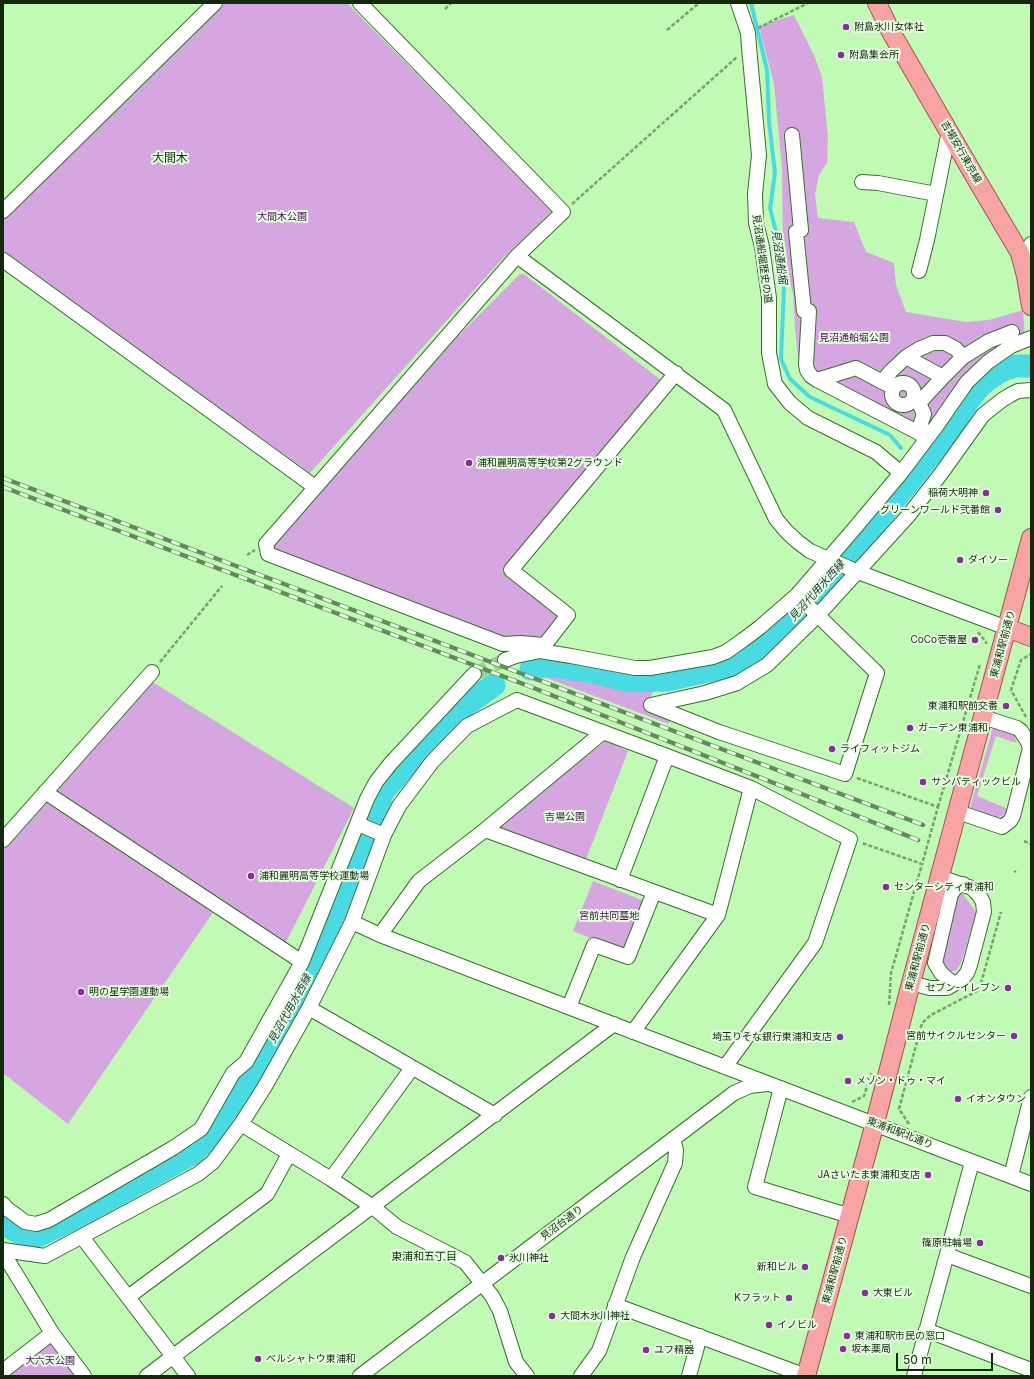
<!DOCTYPE html>
<meta charset="utf-8">
<style>
body{margin:0}
#map{position:relative;width:1034px;height:1379px;overflow:hidden;background:#c0fab4;font-family:Inter,sans-serif}
canvas{display:block}
.frame{position:absolute;inset:0;border:4px solid #13290e;pointer-events:none}
.scale{position:absolute;left:896px;top:1353px;width:97px;height:18px;box-sizing:border-box;border:2px solid #13290e;border-top:0;padding-left:5px;font-size:12px;line-height:14px;white-space:nowrap;color:#13290e;-webkit-text-stroke:3px #e6fde1;paint-order:stroke}
</style>
<div id="map">
<canvas width="1034" height="1379"></canvas>
<div class="frame"></div>
<div class="scale">50 m</div>
</div>
<script>
const ctx = document.querySelector('canvas').getContext('2d');
ctx.lineJoin = 'round';
function fill(path, color) {
  ctx.fillStyle = color;
  ctx.fill(path, 'evenodd');
}
function toPath(rows) {
  const path = new Path2D();
  for (const r of rows) {
    if (r.length === 3) {
      path.moveTo(r[0] + r[2], r[1]);
      path.arc(r[0], r[1], r[2], 0, 2 * Math.PI);
      continue;
    }
    path.moveTo(r[0], r[1]);
    for (let i = 2; i < r.length; i += 2) path.lineTo(r[i], r[i + 1]);
  }
  return path;
}
function stroke(path, color, width, dash) {
  ctx.strokeStyle = color;
  ctx.lineWidth = width;
  ctx.lineCap = dash ? 'butt' : 'round';
  ctx.setLineDash(dash || []);
  ctx.stroke(path);
}
function drawText(font, color, halo, rows, align = 'center') {
  ctx.font = font + ' Inter,"Noto Sans JP",sans-serif';
  ctx.lineWidth = 4;
  ctx.setLineDash([]);
  ctx.textBaseline = 'middle';
  ctx.strokeStyle = halo;
  ctx.fillStyle = color;
  for (const [text, x, y, turn = 0] of rows) {
    ctx.save();
    ctx.translate(x, y);
    ctx.rotate((+turn || 0) * Math.PI / 180);
    ctx.textAlign = isNaN(turn) ? turn : align;
    if (halo) ctx.strokeText(text, 0, 0);
    ctx.fillText(text, 0, 0);
    ctx.restore();
  }
}
fill(toPath([
 [225,3,347,3,552,211,502,259,310,473,3,253,3,219],
 [794,15,814,55,822,77,828,138,827,163,819,175,815,194,818,218,854,222,866,252,894,263,896,285,906,312,965,322,989,320,1023,310,1025,336,1001,349,923,439,811,381,798,357,795,328,793,293,783,261,782,168,774,84,759,26],
 [520,274,524,274,661,380,502,571,558,614,561,619,540,640,519,637,498,636,275,550,273,546,458,336],
 [549,674,574,678,607,686,644,691,654,690,645,708,670,719,669,724,544,677],
 [151,681,354,808,285,944,54,790],
 [994,724,1011,728,1017,742,1013,742,996,736,977,796,1006,808,1009,811,998,818,970,808],
 [606,741,628,751,585,862,501,831,501,823],
 [45,801,214,911,68,1124,3,1073,3,849],
 [593,881,642,900,644,904,628,948,622,951,573,931],
 [960,890,976,912,962,961,956,971,950,971,945,967,940,953],
 [55,1343,79,1376,6,1376,48,1344]
]), '#d6a6e1');
stroke(toPath([
 [751,3,767,70,769,121,775,173,770,208,779,244,784,288,781,359,790,379,810,397,890,435,901,448]
]), '#49dbe3', 4);
stroke(toPath([
 [531,669,548,665,593,672,630,681,667,680,735,665,761,649,774,639,860,542,913,477,951,428,968,401,980,386,993,376,1003,370,1015,366,1031,366],
 [3,1220,9,1227,22,1234,38,1236,73,1219,192,1154,212,1136,229,1117,306,984,383,792,422,747,457,711,494,685]
]), '#49dbe3', 23);
stroke(toPath([
 [474,674,505,660]
]), '#9dd093', 14, [14, 7]);
const minor = toPath([
 [360,3,563,212,517,256,266,544,268,554,503,644,521,643,544,645],
 [738,3,748,33,749,47,759,155,755,194,756,223,762,247,769,298,769,353,775,384,790,403,808,418,876,452,901,473],
 [792,135,801,230,796,232,804,311,809,311,806,364,807,370,811,376,817,380],
 [862,182,878,183,936,194],
 [3,211,215,3],
 [517,256,724,410,776,519,787,532,798,542,810,551,858,572,1007,628],
 [1022,259,1029,250,1031,244],
 [3,260,315,487],
 [919,271,927,240,949,131],
 [676,373,511,570,568,615,540,651,571,656,635,668,650,668,713,657,726,652,743,640,759,628,797,595,854,529,901,473,935,428,967,382,988,362,1011,346,1031,338],
 [943,377,906,357,919,349,933,343,945,343,956,349,963,357],
 [882,382,891,371,906,357],
 [903,394,11],
 [894,388,856,368,817,380,923,435],
 [923,439,921,423,924,414,919,403,943,377,963,357,989,341,1012,332],
 [505,660,516,656,540,651],
 [651,705,705,693,737,683,767,665,818,615,908,516,940,475,983,415,1002,400,1010,395,1018,391,1031,390],
 [651,705,719,732,845,774,877,673,797,595],
 [45,792,302,962],
 [958,812,1002,827,1010,821,1013,816,1030,748,1028,742,1021,731,1017,728,983,717],
 [358,824,384,835],
 [485,830,718,915],
 [3,840,152,672],
 [620,880,667,756],
 [352,922,380,935,1031,1184],
 [380,935,419,881,485,830,603,732],
 [911,983,930,988,947,988,961,980,967,973,970,965,984,912,983,902,979,895,972,888,940,877],
 [954,984,941,973,935,963,951,894,956,887,963,884],
 [569,1007,594,945,628,957,654,892],
 [309,1008,495,1115],
 [633,1032,718,915,751,788],
 [781,1088,755,1187,850,1216],
 [241,1124,331,1179,373,1207,397,1227,465,1262,492,1296,500,1311,516,1362,527,1376],
 [1011,1176,1031,1097],
 [331,1179,412,1068],
 [3,1204,6,1208,25,1222,36,1224,49,1220,173,1148,201,1129,233,1073,246,1062,302,962,367,799,376,782,391,763,474,674],
 [82,1237,188,1376],
 [3,1250,45,1256,198,1174,213,1162,241,1124,264,1088,309,1008,352,922,384,835,399,806,432,762,467,726,517,700,667,756,751,788,850,839,815,943,725,1067],
 [3,1253,52,1333,84,1376],
 [947,1255,1031,1286],
 [128,1297,267,1194,289,1154],
 [615,1305,806,1376],
 [926,1330,1031,1370],
 [3,1371,52,1333],
 [147,1376,614,1024],
 [360,1376,734,1093,750,1086,767,1084],
 [581,1376,599,1351,633,1257,675,1163,676,1150,673,1139],
 [689,1376,700,1336],
 [914,1376,972,1162]
]);
const major = toPath([
 [877,3,891,32,978,182,1020,253,1026,276,1031,306],
 [1007,628,1031,637],
 [806,1376,875,1123,911,983,1031,538]
]);
stroke(minor, '#396d2e', 16);
stroke(major, '#a5514c', 20);
stroke(toPath([
 [445,9,451,3],
 [758,28,808,3],
 [667,30,699,3],
 [572,204,737,57],
 [247,555,255,550],
 [978,632,986,642,986,644],
 [160,662,222,586],
 [1026,717,1011,690,1021,660,1031,654],
 [857,778,938,807,922,864,862,843],
 [938,807,980,664],
 [1024,841,1031,844],
 [1014,871,1016,872],
 [889,1005,891,973,922,864],
 [852,1102,864,1096,871,1073],
 [909,1124,899,1109,922,1023,931,1015,979,990,1001,912]
]), '#77a16e', 2.5, [4, 2]);
stroke(minor, '#fff', 14);
stroke(major, '#f8a4a7', 18);
const rail = toPath([
 [3,478,923,825],
 [3,487,526,685,918,840]
]);
stroke(rail, '#638a5b', 4.5);
stroke(rail, '#e6fde1', 3, [9]);
for (const [x, y, r, color] of [
 [846,27,4,"#872e9a"],
 [841,55,4,"#872e9a"],
 [469,463,4,"#872e9a"],
 [986,493,4,"#872e9a"],
 [998,510,4,"#872e9a"],
 [960,560,4,"#872e9a"],
 [975,640,4,"#872e9a"],
 [1006,706,4,"#872e9a"],
 [910,728,4,"#872e9a"],
 [832,749,4,"#872e9a"],
 [923,782,4,"#872e9a"],
 [251,876,4,"#872e9a"],
 [886,887,4,"#872e9a"],
 [1008,988,4,"#872e9a"],
 [81,992,4,"#872e9a"],
 [1014,1036,4,"#872e9a"],
 [840,1037,4,"#872e9a"],
 [848,1081,4,"#872e9a"],
 [958,1099,4,"#872e9a"],
 [928,1175,4,"#872e9a"],
 [980,1243,4,"#872e9a"],
 [501,1258,4,"#872e9a"],
 [805,1267,4,"#872e9a"],
 [865,1293,4,"#872e9a"],
 [789,1298,4,"#872e9a"],
 [552,1316,4,"#872e9a"],
 [769,1325,4,"#872e9a"],
 [847,1336,4,"#872e9a"],
 [843,1349,4,"#872e9a"],
 [646,1350,4,"#872e9a"],
 [258,1359,4,"#872e9a"]
]) {
  const dot = new Path2D();
  dot.arc(x, y, r, 0, 2 * Math.PI);
  ctx.fillStyle = color;
  ctx.fill(dot);
  stroke(dot, '#e6fde1', 1.5);
}
drawText('10px', '#13290e', '#e6fde1', [
 ["附島氷川女体社",854,27],
 ["附島集会所",849,55],
 ["浦和麗明高等学校第2グラウンド",477,463],
 ["稲荷大明神",978,493,"right"],
 ["グリーンワールド弐番館",990,510,"right"],
 ["ダイソー",968,560],
 ["CoCo壱番屋",967,640,"right"],
 ["東浦和駅前交番",998,706,"right"],
 ["ガーデン東浦和",918,728],
 ["ライフィットジム",840,749],
 ["サンパティックビル",931,782],
 ["浦和麗明高等学校運動場",259,876],
 ["センターシティ東浦和",894,887],
 ["セブン-イレブン",1000,988,"right"],
 ["明の星学園運動場",89,992],
 ["宮前サイクルセンター",1006,1036,"right"],
 ["埼玉りそな銀行東浦和支店",832,1037,"right"],
 ["メゾン・ドゥ・マイ",856,1081],
 ["イオンタウン",966,1099],
 ["JAさいたま東浦和支店",920,1175,"right"],
 ["篠原駐輪場",972,1243,"right"],
 ["氷川神社",509,1258],
 ["新和ビル",797,1267,"right"],
 ["大東ビル",873,1293],
 ["Kフラット",781,1298,"right"],
 ["大間木氷川神社",560,1316],
 ["イノビル",777,1325],
 ["東浦和駅市民の窓口",855,1336],
 ["坂本薬局",851,1349],
 ["ユフ精器",654,1350],
 ["ベルシャトウ東浦和",266,1359]
], 'left');
drawText('10px', '#13290e', '#e6fde1', [
 ["吉場安行東京線",961,152,60],
 ["見沼通船堀歴史の道",762,259,82],
 ["東浦和駅前通り",1003,644,-75],
 ["東浦和駅前通り",918,957,-75],
 ["東浦和駅北通り",900,1133,21],
 ["見沼台通り",562,1223,-37],
 ["東浦和駅前通り",835,1270,-75]
]);
drawText('10px', '#470f52', '#e6fde1', [
 ["大間木公園",282,217],
 ["見沼通船堀公園",854,338],
 ["吉場公園",565,817],
 ["宮前共同墓地",609,916],
 ["大六天公園",50,1361]
]);
drawText('italic 11px', '#223a3c', '#e6fde1', [
 ["見沼通船堀",779,257,82],
 ["見沼代用水西縁",817,591,-48],
 ["見沼代用水西縁",290,1009,-61]
]);
drawText('11px', '#0e3504', '#e6fde1', [
 ["東浦和五丁目",424,1257]
]);
drawText('12px', '#0e3504', '#e6fde1', [
 ["大間木",170,158]
]);
</script>
